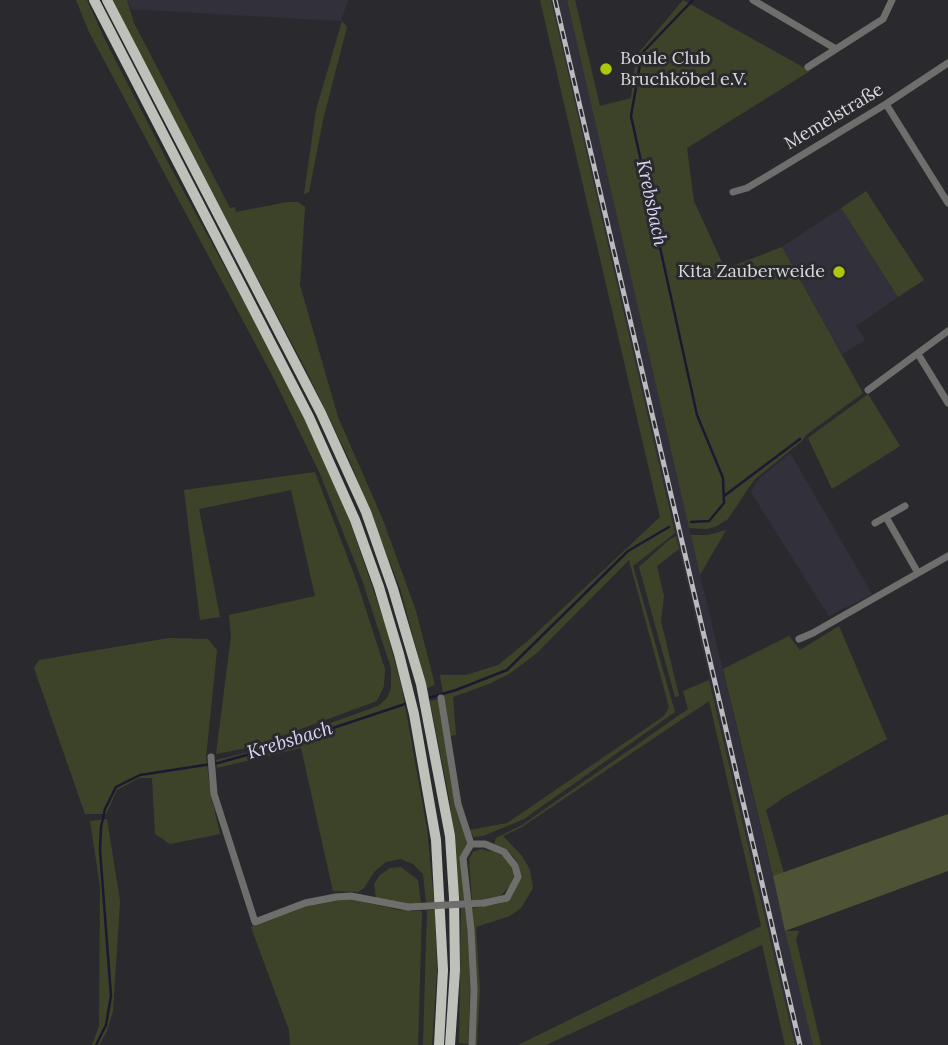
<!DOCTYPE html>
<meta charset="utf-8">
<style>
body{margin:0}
canvas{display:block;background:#2a2a2e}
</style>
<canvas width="948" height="1045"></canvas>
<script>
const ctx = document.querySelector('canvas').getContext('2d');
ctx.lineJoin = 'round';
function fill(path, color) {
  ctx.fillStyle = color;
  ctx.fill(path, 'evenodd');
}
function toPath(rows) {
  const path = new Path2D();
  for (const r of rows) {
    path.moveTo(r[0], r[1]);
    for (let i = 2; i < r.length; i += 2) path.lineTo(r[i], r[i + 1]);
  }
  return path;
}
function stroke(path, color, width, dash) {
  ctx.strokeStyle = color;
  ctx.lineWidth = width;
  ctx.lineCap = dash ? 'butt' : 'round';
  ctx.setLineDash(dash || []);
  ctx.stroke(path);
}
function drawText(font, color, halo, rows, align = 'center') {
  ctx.font = font + ' Lora,serif';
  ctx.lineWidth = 6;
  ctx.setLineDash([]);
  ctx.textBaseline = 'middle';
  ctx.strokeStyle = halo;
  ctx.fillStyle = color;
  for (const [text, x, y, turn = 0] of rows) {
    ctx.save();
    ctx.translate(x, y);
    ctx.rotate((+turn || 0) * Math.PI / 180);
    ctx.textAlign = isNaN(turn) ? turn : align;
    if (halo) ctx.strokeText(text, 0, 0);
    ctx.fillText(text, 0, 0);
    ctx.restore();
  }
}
fill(toPath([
 [127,0,348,0,341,21,131,9],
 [551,0,567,0,700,575,813,1045,795,1045],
 [841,208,898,297,856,326,865,340,842,354,782,247],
 [790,453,872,594,829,616,751,492,757,481]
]), '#32313b');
fill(toPath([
 [76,0,87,0,105,40,171,168,284,376,320,450,350,522,384,621,402,689,427,829,434,902,426,902,423,874,413,864,400,859,386,862,374,872,364,888,358,892,333,891,301,748,217,768,216,760,253,751,378,706,387,698,391,688,391,668,362,580,320,474,273,377,89,32],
 [113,0,127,0,134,23,230,208,235,207,236,212,288,202,298,202,305,207,300,285,338,417,383,520,416,611,435,685,427,688,400,588,349,459,305,368,150,76],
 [540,0,551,0,675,533,633,566,675,712,524,819,483,836,474,837,469,830,507,823,664,716,669,707,629,560,537,653,509,674,489,684,453,697,456,735,450,736,440,675,466,675,498,665,530,639,660,517],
 [567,0,575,0,600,106,631,98,636,56,683,0,810,71,687,148,694,201,725,269,782,247,863,393,806,435,802,441,754,480,728,519,717,526,707,529,689,528],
 [342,21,347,27,323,120,309,192,304,194,316,110],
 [866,191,924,280,898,297,841,208],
 [868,394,900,446,832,489,808,438],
 [315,472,357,582,385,669,384,686,377,701,252,747,216,754,231,636,229,615,315,596,291,490,199,509,220,617,200,620,184,490],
 [726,530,700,575,691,535,708,535],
 [676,536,679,549,657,566,664,596,661,621,679,696,675,697,639,567,669,540],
 [839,626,887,739,786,796,766,810,784,873,773,876,723,669,789,636,800,650],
 [169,638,208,639,217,650,206,757,211,795,220,834,170,844,155,834,152,778,139,778,117,790,106,814,85,814,34,668,39,660],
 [709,680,795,1045,785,1045,762,945,546,1045,518,1045,761,926,709,701,522,827,503,836,522,856,530,870,533,888,521,908,510,916,476,927,480,989,477,1045,474,1045,477,989,472,908,499,904,509,899,521,878,518,865,513,856,494,844,496,838,522,825,688,709,683,691],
 [439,699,468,843,461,858,466,901,459,901,450,803,430,701],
 [107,819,120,901,113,1011,107,1031,99,1045,92,1045,99,1026,100,886,90,821],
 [481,849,494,852,503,856,512,867,514,877,510,886,500,896,472,901,469,859,473,852],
 [401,867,418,880,421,903,408,904,376,898,374,884,380,875,390,868],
 [323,899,351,899,399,910,422,911,418,1045,290,1045,289,1030,251,927],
 [461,908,466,908,468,931,470,989,468,1044,459,1043],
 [427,910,435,910,437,971,432,1045,423,1045],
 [785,931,799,931,796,939,821,1045,813,1045]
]), '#3d4328');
fill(toPath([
 [948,814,948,871,785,931,773,876]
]), '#4d5334');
stroke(toPath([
 [724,496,800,439],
 [691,522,709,521,724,503,723,478,697,415,631,116,642,53,693,0],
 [428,698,456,690,507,670,628,551,669,527],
 [96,1045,106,1025,111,996,100,850,101,827,105,809,116,787,140,775,218,763,282,745,408,703]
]), '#1c1831', 2.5);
stroke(toPath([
 [753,0,836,49],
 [808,67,883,19,892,0],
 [886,104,948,203],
 [733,192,747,188,774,172,886,104,948,63],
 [918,354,948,403],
 [868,390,948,331],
 [886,517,918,573],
 [875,523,905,506],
 [799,639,813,633,948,556],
 [441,698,458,804,471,844],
 [211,757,214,794,255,922,305,903,336,897,351,896,408,907],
 [471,844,463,858,471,930,474,990,472,1045],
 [471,844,485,844,504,852,515,866,518,877,507,898,484,903]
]), '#6e6e6c', 7);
stroke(toPath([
 [94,0,309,417,355,520,379,587,399,654,414,714,436,840,443,970,439,1045],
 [107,0,321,413,366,512,393,589,421,684,450,836,454,898,455,970,450,1045]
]), '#bec0ba', 10);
const rail = toPath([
 [555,0,800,1045]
]);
stroke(rail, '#bbbbbf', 5);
stroke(rail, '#2a2a2e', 2.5, [8]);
stroke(toPath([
 [408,907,484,903]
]), '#6e6e6c', 7);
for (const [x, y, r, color] of [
 [606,69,7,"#aec60b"],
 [839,272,7,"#aec60b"]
]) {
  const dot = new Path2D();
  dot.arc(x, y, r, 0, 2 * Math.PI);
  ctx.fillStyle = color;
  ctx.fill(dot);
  stroke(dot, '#2a2a2e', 2.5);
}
drawText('18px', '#d9d9dc', '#2a2a2e', [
 ["Boule Club",620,59],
 ["Bruchköbel e.V.",620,80],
 ["Kita Zauberweide",825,272,"right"]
], 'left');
drawText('18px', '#d9d9dc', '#2a2a2e', [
 ["Memelstraße",834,117,-31]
]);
drawText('italic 19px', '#d9d5f7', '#2a2a2e', [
 ["Krebsbach",651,203,78],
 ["Krebsbach",290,741,-17]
]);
</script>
